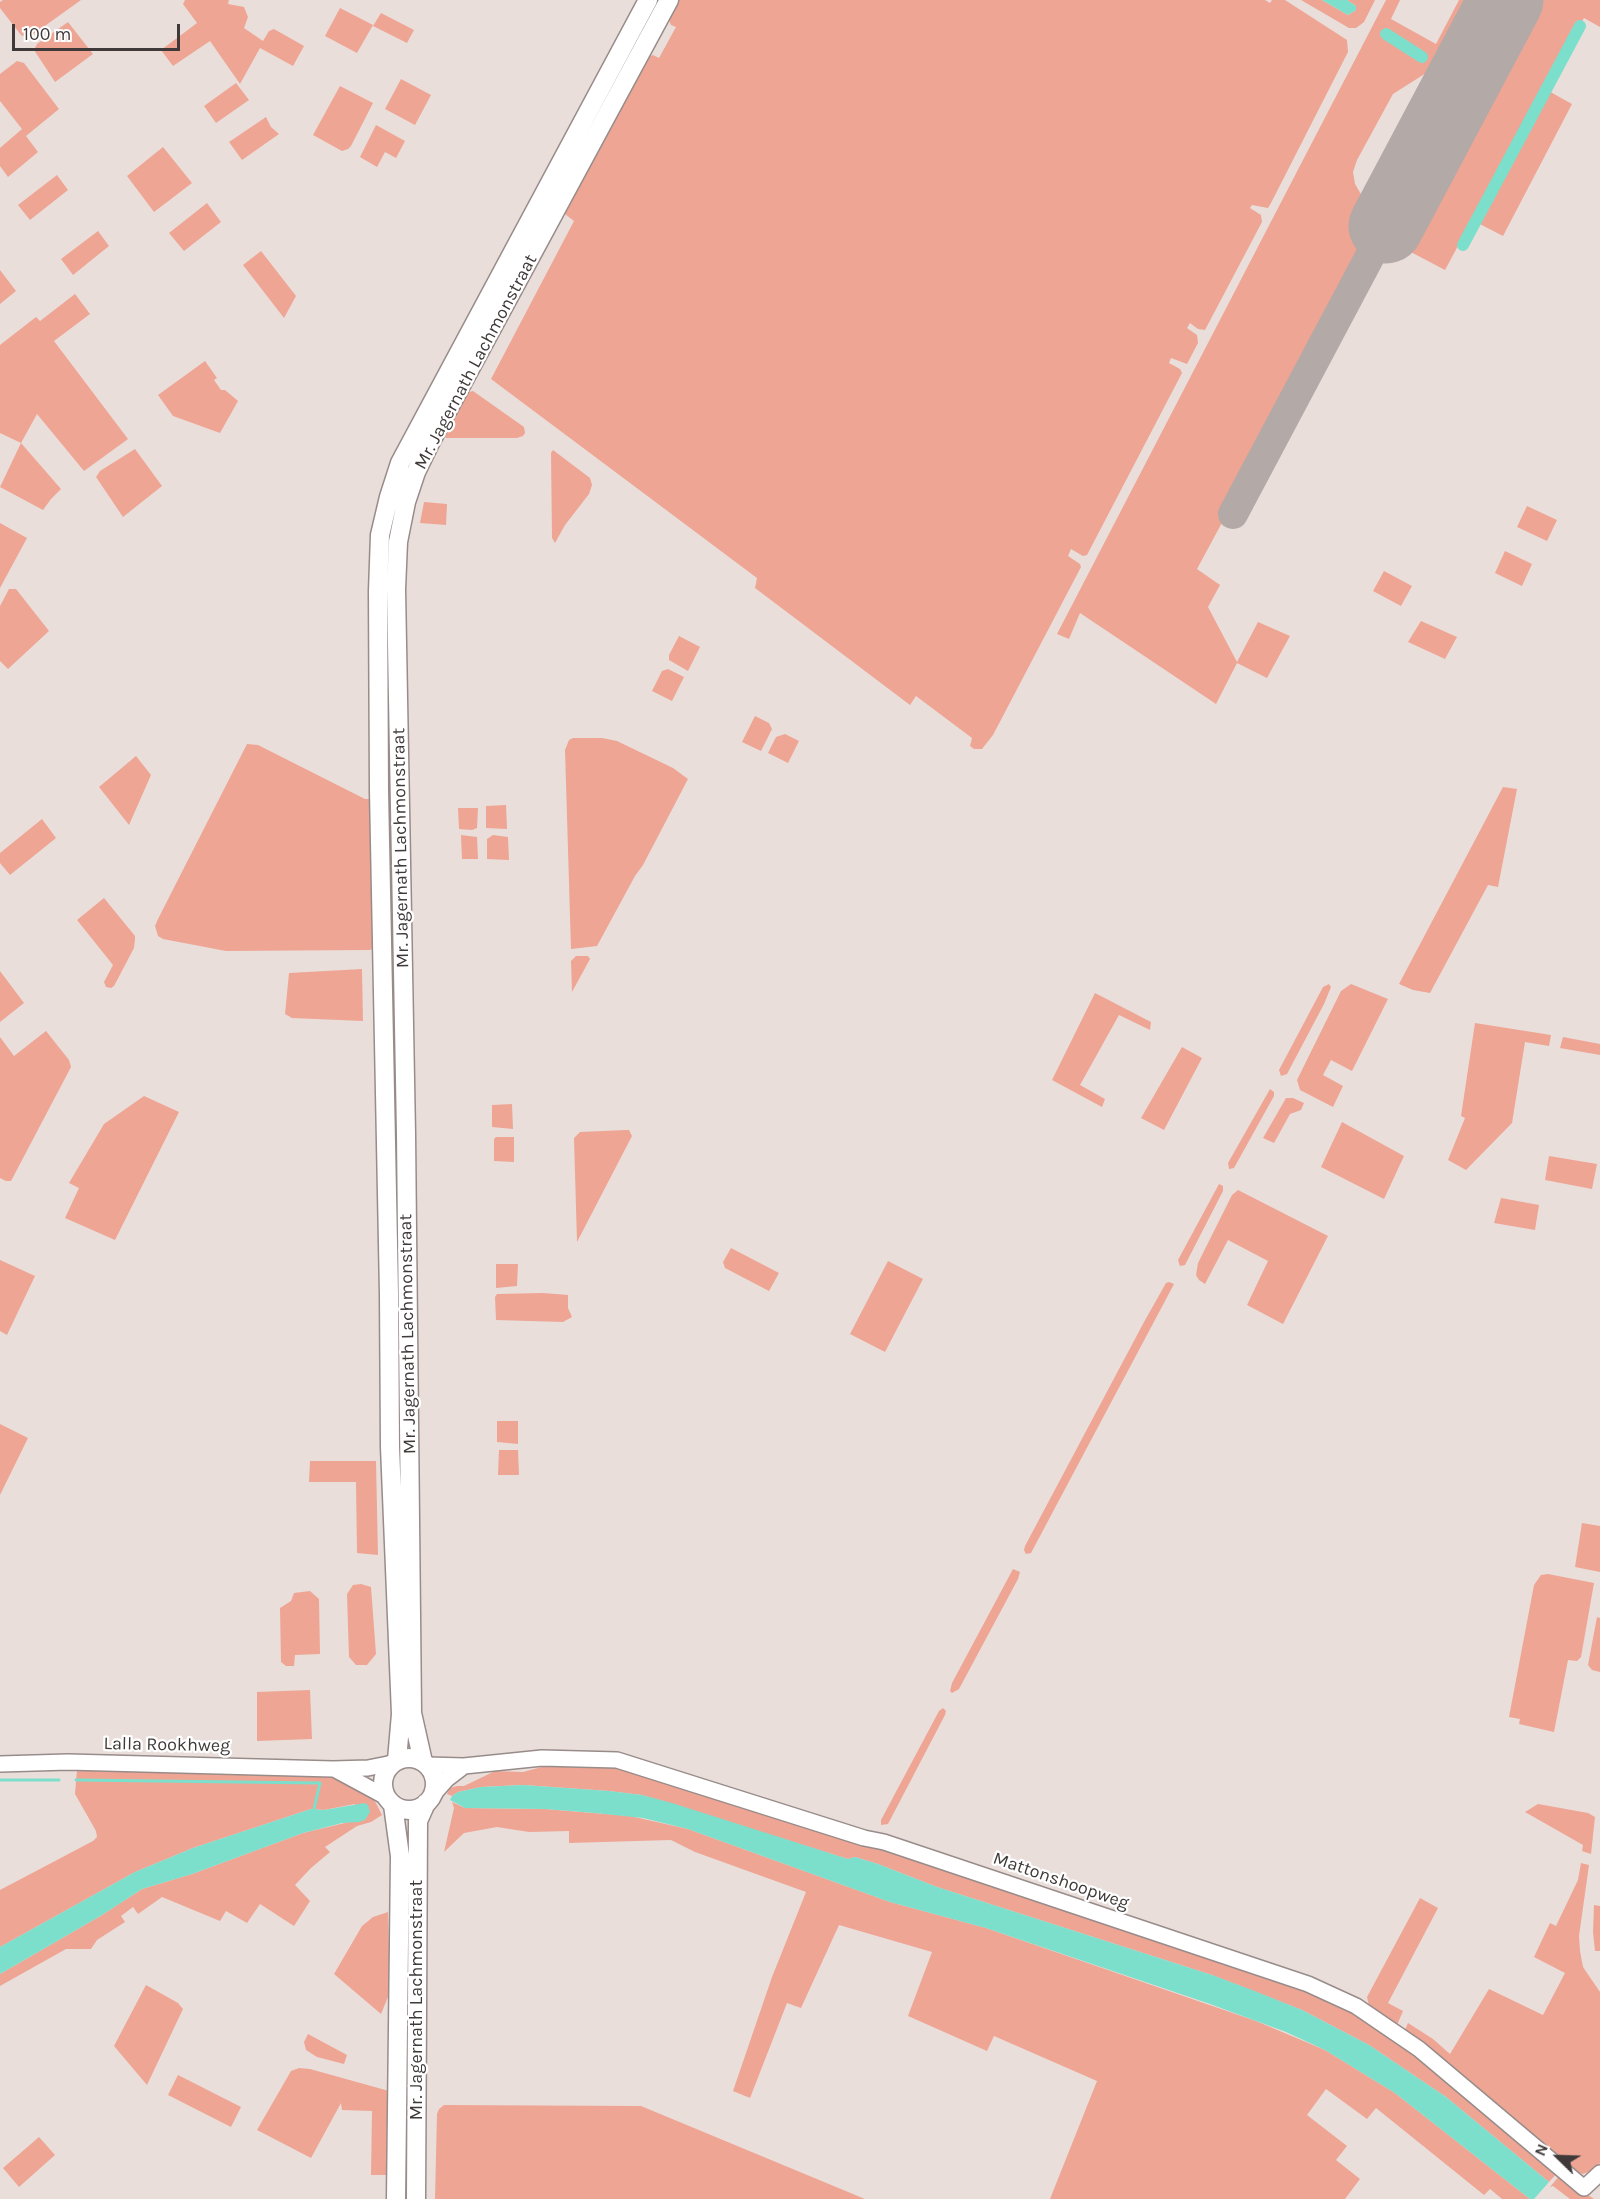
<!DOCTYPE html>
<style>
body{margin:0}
#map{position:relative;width:1600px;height:2199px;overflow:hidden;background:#eadedb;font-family:Karla,sans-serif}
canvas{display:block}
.north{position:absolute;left:1528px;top:2127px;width:60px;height:60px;-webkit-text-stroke:4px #fff;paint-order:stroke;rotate:293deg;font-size:16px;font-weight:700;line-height:24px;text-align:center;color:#3f3a39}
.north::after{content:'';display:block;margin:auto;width:21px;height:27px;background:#3f3a39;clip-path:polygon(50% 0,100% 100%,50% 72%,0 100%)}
.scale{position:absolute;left:12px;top:24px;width:168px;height:27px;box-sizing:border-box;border:3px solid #3f3a39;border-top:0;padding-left:8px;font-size:18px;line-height:21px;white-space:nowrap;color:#3f3a39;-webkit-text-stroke:4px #fff;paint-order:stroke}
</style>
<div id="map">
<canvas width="1600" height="2199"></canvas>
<div class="north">N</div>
<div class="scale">100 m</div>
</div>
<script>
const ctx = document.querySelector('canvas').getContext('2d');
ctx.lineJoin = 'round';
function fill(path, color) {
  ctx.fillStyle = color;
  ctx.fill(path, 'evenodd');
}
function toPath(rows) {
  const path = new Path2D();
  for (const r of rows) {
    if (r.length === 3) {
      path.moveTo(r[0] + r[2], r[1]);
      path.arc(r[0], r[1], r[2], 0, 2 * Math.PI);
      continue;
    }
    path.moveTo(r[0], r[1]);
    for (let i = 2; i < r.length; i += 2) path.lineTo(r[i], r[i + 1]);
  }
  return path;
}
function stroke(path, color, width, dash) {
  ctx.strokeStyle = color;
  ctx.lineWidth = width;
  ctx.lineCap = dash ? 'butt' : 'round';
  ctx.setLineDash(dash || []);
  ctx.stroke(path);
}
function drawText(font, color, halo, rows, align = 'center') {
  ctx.font = font + ' Karla,sans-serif';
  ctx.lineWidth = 4.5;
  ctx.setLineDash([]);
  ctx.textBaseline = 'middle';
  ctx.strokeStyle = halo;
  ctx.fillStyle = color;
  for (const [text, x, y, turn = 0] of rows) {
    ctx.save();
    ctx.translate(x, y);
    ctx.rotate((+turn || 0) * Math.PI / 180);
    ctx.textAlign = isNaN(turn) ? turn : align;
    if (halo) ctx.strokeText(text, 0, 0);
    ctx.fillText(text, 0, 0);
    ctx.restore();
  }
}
fill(toPath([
 [3,0,81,0,28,38,21,35,0,8,0,2],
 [185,0,229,0,228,4,244,7,248,17,244,28,263,41,269,31,274,29,304,46,293,66,260,48,240,84,210,41,173,66,161,50,197,23,183,4],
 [675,0,1265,0,1270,3,1272,0,1285,0,1347,40,1348,52,1271,203,1268,208,1252,205,1250,208,1261,215,1262,222,1205,330,1198,329,1190,323,1187,328,1197,335,1198,343,1187,364,1171,358,1169,363,1180,369,1182,373,1087,555,1083,556,1071,549,1068,556,1080,564,1081,567,993,735,982,749,974,749,970,746,972,738,916,696,910,705,755,588,757,578,491,379,574,221,561,211,648,57,653,55,659,58,676,27,671,25,668,18],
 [1301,0,1322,0,1348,15,1356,10,1356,6,1347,0,1375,0,1364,22,1356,28,1349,28],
 [1386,0,1400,0,1391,19,1436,44,1459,0,1486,0,1456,54,1393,94,1357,160,1353,172,1355,184,1365,201,1376,210,1370,230,1250,451,1258,456,1197,569,1220,585,1208,607,1237,662,1258,622,1290,636,1267,678,1237,663,1216,704,1080,613,1069,639,1057,634],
 [1541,0,1600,0,1600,27,1584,18,1545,89,1572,104,1503,236,1472,220,1445,270,1407,250],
 [340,8,373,25,357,53,325,36],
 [381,13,414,30,407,43,373,26],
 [68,22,93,54,55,82,34,50,37,44],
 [17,61,24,63,59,109,26,136,38,152,8,177,0,166,0,148,22,129,0,101,0,74],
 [401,79,431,95,415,125,385,109],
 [236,83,249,100,216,123,204,106],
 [340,86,373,103,351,146,348,149,342,151,313,135],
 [266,117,271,127,279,134,242,160,229,142],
 [376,125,405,141,396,158,385,152,377,167,360,157],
 [163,147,192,183,154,212,127,176],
 [57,175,68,190,30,220,18,205],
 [207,203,221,222,184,251,169,233],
 [98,231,109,246,73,275,61,259],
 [261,251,296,296,284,318,243,265],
 [0,270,16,291,0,304],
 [75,294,90,314,54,341,128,439,84,471,37,414,21,443,61,489,51,499,43,510,0,487,21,443,0,433,0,345,36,317,40,321],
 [205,361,217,378,214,380,221,390,225,390,238,401,220,433,173,416,158,395],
 [473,391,524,427,525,433,523,436,517,438,446,438,444,435,465,393],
 [135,449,162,486,123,517,96,477,100,471],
 [553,450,590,478,592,485,589,494,565,525,555,543,552,538,551,453],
 [424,502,447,504,446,525,420,523],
 [397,506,396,940,393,941,391,940,383,577,392,510],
 [1527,506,1557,520,1547,541,1517,527],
 [0,523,27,538,0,588],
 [1505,551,1532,564,1522,586,1495,573],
 [1384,571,1412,586,1401,606,1373,591],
 [9,589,16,589,49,631,8,669,0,661,0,606],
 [1421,621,1457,637,1445,659,1408,642],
 [679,636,700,647,688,671,669,660,669,655],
 [668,669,684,677,672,701,652,691,662,671],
 [755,716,769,723,772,729,761,751,742,742],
 [785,734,799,741,788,763,768,753,776,737],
 [573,738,602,738,617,741,673,768,688,779,643,865,635,876,597,946,571,949,565,750,569,740],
 [247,744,258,745,365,799,374,799,374,948,370,950,226,951,163,939,158,936,155,926,158,919],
 [136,756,151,775,129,825,99,787],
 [1503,787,1517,789,1498,887,1488,885,1430,993,1413,990,1399,984],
 [506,805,507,829,486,828,486,806],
 [458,808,478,808,477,828,472,830,459,829],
 [42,819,56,838,10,875,0,863,0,853],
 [461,835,477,837,478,859,462,859],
 [493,835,508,837,509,860,487,859,487,839],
 [104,898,135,936,135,939,134,948,114,986,111,988,106,987,104,982,113,965,77,920],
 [576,956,588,956,590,959,572,992,571,961],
 [362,969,363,1021,292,1018,285,1014,289,973],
 [0,971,24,1003,0,1022],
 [394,972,395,973,397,1150,395,1150,393,1148,390,975],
 [1329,984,1331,987,1324,1004,1287,1074,1281,1076,1279,1070,1323,987],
 [1351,984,1388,999,1352,1071,1331,1060,1323,1075,1343,1086,1333,1107,1300,1090,1297,1080,1341,991],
 [1095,993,1151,1022,1150,1030,1119,1015,1080,1085,1105,1099,1102,1107,1052,1080],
 [1475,1023,1551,1035,1549,1046,1525,1042,1512,1123,1466,1170,1448,1160,1465,1118,1461,1116],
 [46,1031,69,1060,71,1067,11,1181,6,1181,0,1178,0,1037,14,1056],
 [1563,1037,1600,1044,1600,1055,1560,1048],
 [1182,1047,1202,1058,1164,1130,1141,1118],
 [1270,1089,1274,1092,1274,1096,1234,1168,1229,1169,1228,1163],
 [144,1096,179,1112,115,1240,65,1218,79,1188,69,1183,104,1124],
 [1286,1098,1293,1098,1304,1103,1301,1110,1290,1114,1274,1143,1263,1138],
 [512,1104,513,1129,492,1127,492,1105],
 [1342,1122,1404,1156,1384,1199,1321,1167],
 [626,1130,629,1130,632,1136,577,1242,574,1138,580,1132],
 [496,1137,514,1137,514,1162,494,1161,494,1139],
 [1549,1156,1597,1164,1592,1189,1545,1180],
 [1219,1184,1223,1186,1223,1191,1185,1265,1180,1266,1178,1260],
 [1238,1190,1328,1236,1283,1324,1247,1305,1268,1261,1228,1240,1205,1284,1199,1280,1196,1275,1198,1263,1232,1195],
 [1501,1198,1539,1205,1535,1230,1494,1223],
 [731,1248,779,1273,769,1291,725,1268,723,1262],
 [0,1260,35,1276,7,1335,0,1331],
 [888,1261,923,1279,885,1352,850,1334],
 [496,1264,518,1264,517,1286,496,1288],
 [1169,1282,1174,1284,1173,1286,1031,1553,1026,1554,1024,1550,1025,1546,1144,1322,1166,1283],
 [543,1293,568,1295,568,1308,572,1317,563,1322,496,1320,495,1297,497,1294],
 [497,1421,518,1421,518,1444,497,1442],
 [0,1424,28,1438,0,1495],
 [499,1450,518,1450,519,1475,498,1475],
 [310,1461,376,1461,378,1555,357,1553,356,1482,309,1482],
 [1582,1523,1600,1526,1600,1572,1575,1567],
 [1013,1569,1020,1572,1018,1579,959,1689,952,1693,950,1691,952,1683],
 [1548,1574,1594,1583,1581,1657,1577,1661,1568,1660,1554,1732,1519,1724,1520,1719,1509,1717,1534,1585,1541,1575],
 [361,1584,371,1587,376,1654,367,1665,356,1665,349,1657,347,1594,353,1585],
 [310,1591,319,1599,320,1654,295,1655,294,1666,286,1666,281,1662,280,1608,291,1601,294,1593],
 [1597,1617,1600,1618,1600,1672,1592,1670,1588,1665],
 [310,1690,312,1739,257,1741,257,1692],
 [943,1708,946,1711,945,1715,888,1824,881,1825,881,1820,939,1711],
 [553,1764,624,1766,885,1848,1293,1984,1349,2009,1407,2047,1558,2172,1549,2182,1446,2097,1369,2045,1302,2010,1212,1975,937,1887,878,1864,855,1857,848,1859,642,1795,609,1791,523,1785,481,1787,458,1792,452,1796,447,1794,450,1788,457,1786,464,1786,495,1771,523,1772],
 [77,1770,227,1772,251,1775,265,1773,336,1774,366,1791,376,1803,382,1815,371,1822,357,1826,325,1847,330,1852,311,1868,295,1885,310,1901,294,1926,260,1904,247,1923,226,1911,220,1921,162,1897,138,1914,133,1907,121,1916,125,1922,97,1940,91,1949,66,1949,0,1986,0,1974,102,1915,142,1889,192,1874,303,1833,353,1821,355,1804,324,1810,311,1809,193,1848,135,1872,0,1947,0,1890,93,1841,97,1837,96,1831,75,1794],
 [452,1802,465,1808,545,1809,630,1816,688,1829,890,1902,986,1928,1256,2021,1325,2050,1395,2093,1530,2199,1502,2199,1490,2189,1484,2195,1376,2108,1367,2119,1326,2089,1307,2115,1347,2146,1336,2160,1360,2179,1345,2199,1050,2199,1097,2081,994,2036,987,2051,908,2016,932,1952,839,1925,801,2008,787,2003,750,2098,733,2091,772,1977,806,1892,695,1852,671,1840,569,1843,569,1831,529,1832,497,1827,464,1833,444,1852,454,1808],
 [1538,1804,1588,1813,1595,1817,1591,1854,1582,1851,1583,1845,1525,1812],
 [1581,1863,1589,1865,1579,1936,1580,1951,1583,1967,1600,1992,1600,2163,1594,2170,1583,2174,1577,2172,1436,2053,1405,2030,1408,2023,1433,2039,1450,2054,1489,1989,1543,2015,1565,1973,1534,1957,1550,1923,1556,1926,1578,1880],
 [1420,1898,1438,1908,1388,2003,1403,2011,1397,2025,1369,2006,1367,1997],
 [1594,1905,1600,1906,1600,1951,1595,1951,1593,1932],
 [388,1912,390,1992,381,2014,334,1974,362,1926,373,1917],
 [146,1985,178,2003,183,2009,147,2085,114,2046],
 [308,2034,347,2055,344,2064,317,2057,306,2050,304,2042],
 [299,2068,310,2069,389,2091,388,2175,371,2175,372,2111,342,2110,341,2103,311,2158,257,2130,291,2071],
 [178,2075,241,2107,231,2127,168,2095],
 [444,2105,641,2106,865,2199,435,2199,437,2114,439,2109],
 [39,2137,55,2155,19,2187,3,2168],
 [1560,2175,1580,2189,1594,2199,1570,2199,1553,2186,1550,2187]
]), '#eea594');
fill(toPath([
 [1322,0,1347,0,1356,6,1356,10,1348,15],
 [523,1785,609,1791,642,1795,672,1803,848,1859,855,1857,878,1864,937,1887,1212,1975,1252,1990,1302,2010,1369,2045,1446,2097,1549,2182,1534,2199,1530,2199,1395,2093,1325,2050,1286,2032,1210,2004,986,1928,890,1902,688,1829,643,1818,595,1813,545,1809,465,1808,450,1800,452,1796,458,1792,481,1787],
 [365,1803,368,1805,370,1812,365,1820,359,1822,342,1823,303,1833,192,1874,142,1889,102,1915,0,1974,0,1947,135,1872,193,1848,311,1809,324,1810]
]), '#7cdfcc');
stroke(toPath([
 [0,1780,59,1780],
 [76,1780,320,1783,313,1813]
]), '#7cdfcc', 3);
stroke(toPath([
 [1386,34,1422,57],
 [1463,245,1580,26]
]), '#7cdfcc', 12);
stroke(toPath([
 [1233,514,1386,226]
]), '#b3a9a7', 30);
stroke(toPath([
 [1386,226,1506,0]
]), '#b3a9a7', 75);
const tertiary = toPath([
 [0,1764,68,1762,333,1769,368,1768,393,1763],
 [427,1765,464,1766,542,1758,617,1760,864,1838,884,1842,1308,1984,1356,2006,1419,2049,1584,2188,1600,2173],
 [336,1770,386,1797],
 [431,1797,447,1779,464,1766]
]);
const secondary = toPath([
 [409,1784,26],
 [397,1760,401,1714,390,1447,389,1294,379,791,378,591,380,535,389,497,400,463,648,0],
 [423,1762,412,1713,406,1134,396,589,398,542,406,502,416,472,431,441,669,0],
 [393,1805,400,1856,396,2199],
 [416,2199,418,1821,426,1803]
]);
stroke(tertiary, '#988c8a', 18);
stroke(secondary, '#988c8a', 21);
stroke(tertiary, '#fff', 15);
stroke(secondary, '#fff', 18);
drawText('18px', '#3f3a39', '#fff', [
 ["Mr. Jagernath Lachmonstraat",476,362,-62],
 ["Mr. Jagernath Lachmonstraat",401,848,-91],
 ["Mr. Jagernath Lachmonstraat",408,1334,-91],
 ["Lalla Rookhweg",167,1745,1],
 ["Mattonshoopweg",1061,1881,19],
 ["Mr. Jagernath Lachmonstraat",417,2000,-90]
]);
</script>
